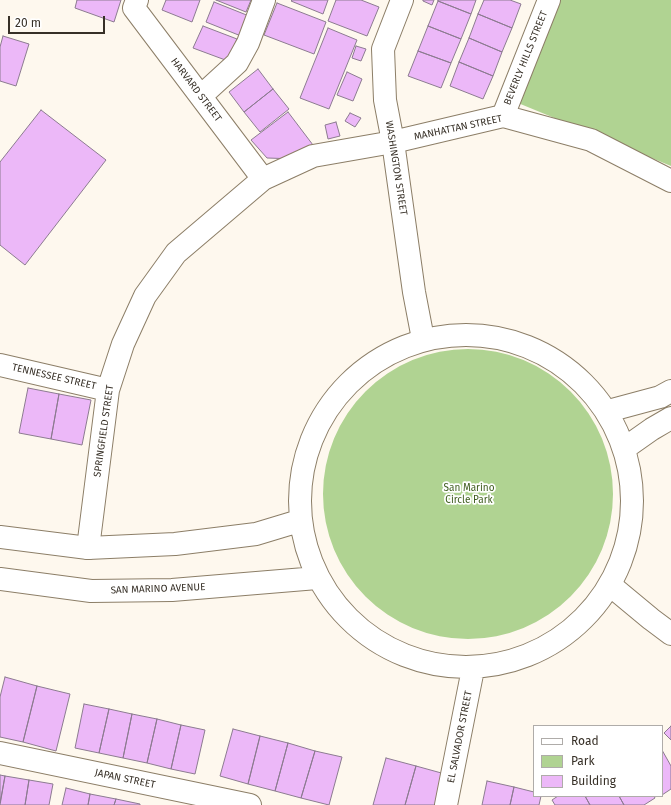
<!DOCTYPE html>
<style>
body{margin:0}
#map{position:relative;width:671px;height:805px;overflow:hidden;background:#fef8ee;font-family:"Fira Sans",sans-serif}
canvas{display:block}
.legend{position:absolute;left:533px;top:725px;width:130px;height:72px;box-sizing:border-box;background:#fff;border:1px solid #afaca9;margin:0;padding:5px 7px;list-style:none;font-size:12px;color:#373027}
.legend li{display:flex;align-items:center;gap:8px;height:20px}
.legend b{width:20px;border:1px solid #afaca9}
.scale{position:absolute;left:8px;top:16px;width:97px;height:18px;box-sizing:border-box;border:2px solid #373027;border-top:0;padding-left:5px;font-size:12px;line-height:14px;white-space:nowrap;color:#373027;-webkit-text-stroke:3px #fff;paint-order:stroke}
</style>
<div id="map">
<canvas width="671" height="805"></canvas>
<ul class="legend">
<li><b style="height:5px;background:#fff"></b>Road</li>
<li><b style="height:11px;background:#b0d392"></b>Park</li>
<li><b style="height:11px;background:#ecb8f8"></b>Building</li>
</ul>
<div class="scale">20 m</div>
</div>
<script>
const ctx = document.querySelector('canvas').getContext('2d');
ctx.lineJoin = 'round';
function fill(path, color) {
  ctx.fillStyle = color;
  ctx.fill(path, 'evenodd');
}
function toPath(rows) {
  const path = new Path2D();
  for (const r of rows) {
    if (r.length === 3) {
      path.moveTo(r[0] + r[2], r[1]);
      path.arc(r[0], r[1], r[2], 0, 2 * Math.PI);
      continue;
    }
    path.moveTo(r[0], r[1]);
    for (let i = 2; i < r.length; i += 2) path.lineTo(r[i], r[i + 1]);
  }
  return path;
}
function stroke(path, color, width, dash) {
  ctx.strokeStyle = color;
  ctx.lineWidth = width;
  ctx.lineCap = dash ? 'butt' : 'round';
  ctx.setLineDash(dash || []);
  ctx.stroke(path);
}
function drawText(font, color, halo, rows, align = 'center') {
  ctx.font = font + ' "Fira Sans",sans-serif';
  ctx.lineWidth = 3.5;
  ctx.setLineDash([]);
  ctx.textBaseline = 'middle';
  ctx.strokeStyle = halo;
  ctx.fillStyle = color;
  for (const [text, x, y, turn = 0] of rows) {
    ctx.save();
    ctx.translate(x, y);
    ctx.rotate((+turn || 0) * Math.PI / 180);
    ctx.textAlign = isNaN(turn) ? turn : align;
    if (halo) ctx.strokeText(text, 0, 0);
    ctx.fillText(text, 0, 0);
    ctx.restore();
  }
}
fill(toPath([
 [559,0,671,0,671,166,518,103],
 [468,494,145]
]), '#b0d392');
const building = toPath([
 [77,0,121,0,114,22,75,8,77,0],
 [166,0,200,0,192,22,162,10,166,0],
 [216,0,251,0,246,12,216,0],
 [292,0,328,0,323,14,291,1,292,0],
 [336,0,361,0,379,7,367,36,328,21,336,0],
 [423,0,434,0,432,5,423,1,423,0],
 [438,0,476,0,471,14,438,1,438,0],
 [484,0,510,0,521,4,512,28,478,14,484,0],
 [438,1,471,14,461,39,428,26,438,1],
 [214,2,254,18,246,38,206,22,214,2],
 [277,3,326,22,314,54,264,35,277,3],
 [478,14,512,28,502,52,469,38,478,14],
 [203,26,237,39,228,61,193,48,203,26],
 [428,26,461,39,451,63,418,51,428,26],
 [328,28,357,40,329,109,300,98,328,28],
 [3,36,29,44,16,86,0,81,0,47,3,36],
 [469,38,502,52,493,76,459,62,469,38],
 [356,46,366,49,361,61,352,58,356,46],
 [418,51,451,63,441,88,408,76,418,51],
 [459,62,493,76,483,99,450,86,459,62],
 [258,69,273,89,244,112,229,92,258,69],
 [347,72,362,79,353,101,337,95,347,72],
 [273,89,289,109,260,132,244,112,273,89],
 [41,110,106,160,25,265,0,245,0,162,41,110],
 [288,112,313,145,297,159,267,158,251,140,288,112],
 [350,113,361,118,355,127,345,121,350,113],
 [336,122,340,136,328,139,325,125,336,122],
 [28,388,59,394,51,439,19,433,28,388],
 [59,394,91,400,82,445,51,439,59,394],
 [5,677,37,686,23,742,0,737,0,697,5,677],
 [37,686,70,694,56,751,23,742,37,686],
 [84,704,109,709,99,753,75,748,84,704],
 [109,709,132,714,123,758,99,753,109,709],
 [132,714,157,719,147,763,123,758,132,714],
 [157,719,181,725,171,769,147,763,157,719],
 [181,725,205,730,195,774,171,769,181,725],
 [671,726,671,740,664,733,671,726],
 [233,729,260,736,248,784,220,776,233,729],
 [260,736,288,743,275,791,248,784,260,736],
 [288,743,315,751,301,798,275,791,288,743],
 [662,750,671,766,671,789,662,795,662,750],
 [315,751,342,757,329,805,301,798,315,751],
 [386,758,416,766,405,805,373,805,386,758],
 [416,766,445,774,437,805,405,805,416,766],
 [0,775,5,776,0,803,0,775],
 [5,776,29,780,25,805,0,805,5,776],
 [29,780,53,784,49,805,25,805,29,780],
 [487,781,514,787,510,805,482,805,487,781],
 [514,787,534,792,534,796,541,796,539,805,510,805,514,787],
 [66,788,90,794,88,805,62,805,66,788],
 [90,794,116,799,114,805,88,805,90,794],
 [558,796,585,796,590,805,555,805,552,800,558,796],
 [585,796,619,796,624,805,590,805,585,796],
 [619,796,654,796,655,798,644,805,624,805,619,796],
 [116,799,140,804,140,805,114,805,116,799]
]);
fill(building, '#ecb8f8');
stroke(building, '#8c7b90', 1);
const street = toPath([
 [137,0,134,8,263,179],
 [402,0,383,49,385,100,393,142,414,292,423,339],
 [201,96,237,63,248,43,264,0],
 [503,116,549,0],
 [0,365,108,390],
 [88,548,108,390,123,344,145,296,176,253,263,179,313,156,393,142,503,116,591,140,671,181],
 [610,585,651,619,671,634],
 [0,753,250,805]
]);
const secondary = toPath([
 [466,501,166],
 [608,411,660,397,671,391],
 [625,448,652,429,671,418],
 [0,537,88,548,175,544,256,534,299,521],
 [0,579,91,591,172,590,317,578],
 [446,805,473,669]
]);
stroke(street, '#8c7e67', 24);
stroke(secondary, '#8c7e67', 24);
stroke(street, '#fff', 22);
stroke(secondary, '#fff', 22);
drawText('10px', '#373027', '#fff', [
 ["BEVERLY HILLS STREET",526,58,-68],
 ["HARVARD STREET",196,90,53],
 ["MANHATTAN STREET",458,128,-12],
 ["WASHINGTON STREET",396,168,81],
 ["TENNESSEE STREET",54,377,13],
 ["SPRINGFIELD STREET",104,431,-82],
 ["SAN MARINO AVENUE",158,589,-2],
 ["EL SALVADOR STREET",460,737,-79],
 ["JAPAN STREET",125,779,12]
]);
drawText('10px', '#3e5c1e', '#fff', [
 ["San Marino",469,488],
 ["Circle Park",469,500]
]);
</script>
